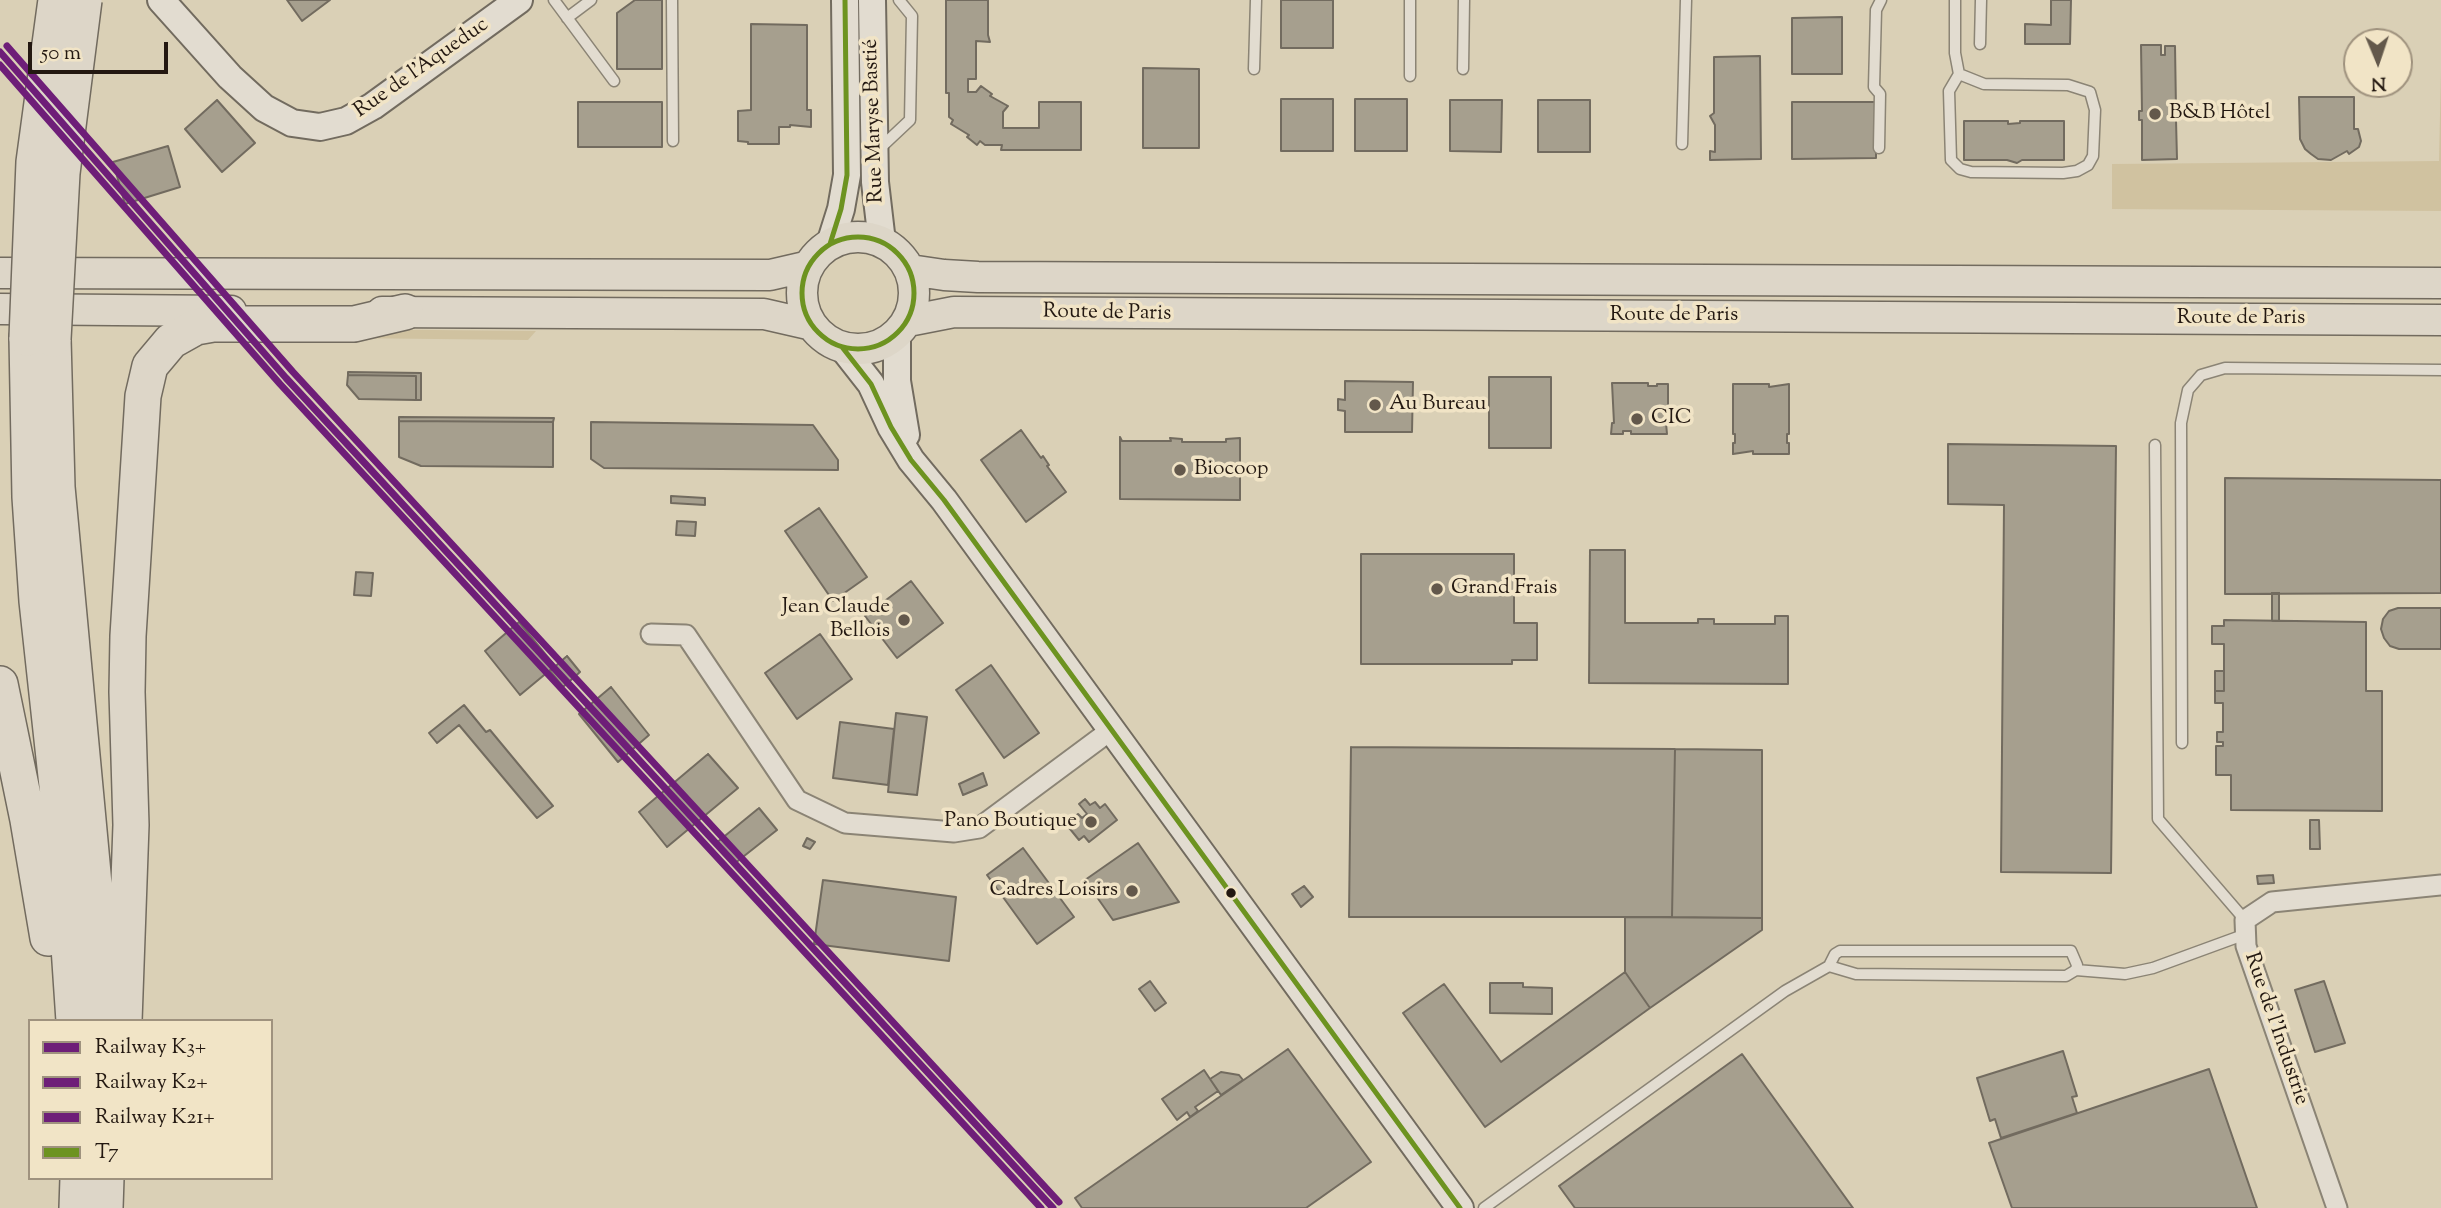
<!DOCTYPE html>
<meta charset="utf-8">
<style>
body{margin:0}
#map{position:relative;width:2441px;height:1208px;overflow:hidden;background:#dad0b6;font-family:"Sorts Mill Goudy",serif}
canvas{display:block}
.legend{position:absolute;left:28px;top:1019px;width:245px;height:161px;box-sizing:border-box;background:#f1e4c6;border:2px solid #9f927e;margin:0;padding:9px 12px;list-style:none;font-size:21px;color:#231811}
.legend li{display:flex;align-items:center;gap:14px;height:35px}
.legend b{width:35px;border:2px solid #9f927e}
.north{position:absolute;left:2343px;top:28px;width:70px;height:70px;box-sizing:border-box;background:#f1e4c6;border:2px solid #9f927e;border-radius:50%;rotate:178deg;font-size:19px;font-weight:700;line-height:28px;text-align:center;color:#231811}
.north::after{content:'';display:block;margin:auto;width:24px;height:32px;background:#63584b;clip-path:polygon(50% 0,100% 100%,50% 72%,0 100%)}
.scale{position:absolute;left:28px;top:42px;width:140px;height:32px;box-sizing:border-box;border:4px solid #231811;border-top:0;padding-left:9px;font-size:21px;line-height:24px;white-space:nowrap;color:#231811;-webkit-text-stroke:5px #f1e4c6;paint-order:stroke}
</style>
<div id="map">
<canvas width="2441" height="1208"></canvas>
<ul class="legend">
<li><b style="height:9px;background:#6e1e78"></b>Railway K3+</li>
<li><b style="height:9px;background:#6e1e78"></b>Railway K2+</li>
<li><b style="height:9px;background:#6e1e78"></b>Railway K21+</li>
<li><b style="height:9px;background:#6d9320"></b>T7</li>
</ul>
<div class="north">N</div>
<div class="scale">50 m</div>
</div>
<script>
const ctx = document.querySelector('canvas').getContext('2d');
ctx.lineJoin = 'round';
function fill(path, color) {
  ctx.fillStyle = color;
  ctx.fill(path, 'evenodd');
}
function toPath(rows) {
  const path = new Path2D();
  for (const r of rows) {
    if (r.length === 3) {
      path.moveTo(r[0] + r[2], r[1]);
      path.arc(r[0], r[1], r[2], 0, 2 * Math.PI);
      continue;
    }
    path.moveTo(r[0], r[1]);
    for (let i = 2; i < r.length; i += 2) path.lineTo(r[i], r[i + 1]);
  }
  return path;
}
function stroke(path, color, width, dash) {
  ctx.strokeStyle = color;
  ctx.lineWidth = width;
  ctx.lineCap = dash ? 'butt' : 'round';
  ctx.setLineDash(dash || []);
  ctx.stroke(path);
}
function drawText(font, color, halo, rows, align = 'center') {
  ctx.font = font + ' "Sorts Mill Goudy",serif';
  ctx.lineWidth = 7;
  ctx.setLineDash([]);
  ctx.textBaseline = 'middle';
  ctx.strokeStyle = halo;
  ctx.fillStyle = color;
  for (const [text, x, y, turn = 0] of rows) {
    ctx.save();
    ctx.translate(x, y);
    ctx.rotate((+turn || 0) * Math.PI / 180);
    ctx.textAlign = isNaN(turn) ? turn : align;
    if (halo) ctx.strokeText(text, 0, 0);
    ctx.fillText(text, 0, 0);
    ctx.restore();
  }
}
fill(toPath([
 [2441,69,2441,211,2112,209,2112,164,2439,161],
 [330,329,536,331,528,340,344,338]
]), '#d0c2a0');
const building = toPath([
 [287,0,330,0,302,21,287,0],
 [635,0,662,0,662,69,617,69,617,13,635,0],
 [946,0,988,0,988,35,990,42,976,41,976,79,968,79,968,92,976,92,981,86,992,94,990,96,1008,106,1003,112,1003,128,1039,128,1039,102,1081,102,1081,150,1001,150,1002,145,985,145,980,141,977,145,967,137,969,135,951,124,953,120,949,117,949,93,946,93,946,0],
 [1281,0,1333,0,1333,48,1281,48,1281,0],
 [2051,0,2071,0,2070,44,2025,44,2025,24,2051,25,2051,0],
 [1842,17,1842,74,1792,74,1792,18,1842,17],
 [751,24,807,25,807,110,811,110,811,127,790,125,790,127,779,127,779,144,748,144,748,142,738,141,738,111,751,110,751,24],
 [2141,45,2161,45,2161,55,2165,55,2165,46,2175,46,2176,110,2179,110,2179,120,2176,120,2177,159,2142,160,2142,120,2139,120,2139,111,2142,111,2141,45],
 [1760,56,1761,159,1710,160,1710,151,1715,152,1715,125,1710,116,1714,113,1714,57,1760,56],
 [1143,68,1199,69,1199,148,1143,148,1143,68],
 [2299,97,2354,97,2354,129,2358,129,2361,141,2359,147,2349,154,2347,151,2331,160,2318,159,2311,154,2305,149,2300,139,2299,97],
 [1281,99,1333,99,1333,151,1281,151,1281,99],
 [1355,99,1407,99,1407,151,1355,151,1355,99],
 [217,100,255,143,222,172,185,129,217,100],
 [1450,100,1502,100,1501,152,1450,151,1450,100],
 [1538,100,1590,100,1590,152,1538,152,1538,100],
 [578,102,662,102,662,147,578,147,578,102],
 [1792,102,1876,102,1876,158,1792,159,1792,102],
 [1964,121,2008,121,2008,124,2020,123,2020,121,2064,121,2064,160,2022,160,2017,163,2007,160,1964,160,1964,121],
 [168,146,180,187,125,204,113,162,168,146],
 [348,372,421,373,421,400,416,400,416,376,348,375,348,372],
 [348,375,416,376,416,400,359,399,347,385,348,375],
 [1489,377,1551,377,1551,448,1489,448,1489,377],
 [1345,381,1413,382,1412,432,1345,432,1345,411,1338,410,1338,399,1345,400,1345,381],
 [1612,383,1648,383,1648,386,1657,386,1657,384,1668,384,1668,412,1665,412,1667,434,1631,434,1631,431,1623,431,1623,434,1611,434,1612,423,1614,423,1612,383],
 [1733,384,1769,384,1769,387,1789,384,1789,434,1787,434,1787,443,1789,443,1789,454,1753,454,1753,451,1733,454,1733,443,1735,443,1735,434,1733,434,1733,384],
 [399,417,554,418,553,422,399,421,399,417],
 [399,421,553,422,553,467,421,466,399,457,399,421],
 [591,422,813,425,838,460,838,470,604,468,591,459,591,422],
 [1021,430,1041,458,1043,456,1049,465,1047,466,1066,492,1026,522,981,460,1021,430],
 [1120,437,1122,441,1171,441,1170,438,1182,439,1182,442,1226,442,1226,439,1240,438,1240,500,1120,499,1120,437],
 [1948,444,2116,446,2111,873,2001,872,2004,505,1948,504,1948,444],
 [2225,478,2441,480,2441,593,2225,594,2225,478],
 [671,496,705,498,705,505,671,503,671,496],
 [819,508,867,577,833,601,785,531,819,508],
 [677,521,696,522,695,536,676,535,677,521],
 [1590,550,1625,550,1625,623,1698,623,1698,619,1714,619,1714,624,1775,624,1775,616,1788,616,1788,684,1589,683,1590,550],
 [1361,554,1514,554,1514,623,1537,623,1537,660,1512,660,1512,664,1361,664,1361,554],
 [356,572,373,573,371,596,354,595,356,572],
 [911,581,943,623,897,658,865,616,911,581],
 [2272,593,2279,593,2279,621,2272,621,2272,593],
 [2398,608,2441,608,2441,649,2399,649,2390,646,2384,638,2381,629,2383,619,2389,611,2398,608],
 [2224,620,2366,622,2366,691,2382,691,2382,811,2231,810,2231,775,2216,775,2216,746,2223,746,2223,742,2217,742,2217,732,2223,732,2223,703,2215,703,2215,691,2224,691,2224,644,2212,644,2212,626,2224,626,2224,620],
 [519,622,555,666,520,695,485,651,519,622],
 [820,634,852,679,797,719,765,673,820,634],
 [567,656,580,672,563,687,550,671,567,656],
 [991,665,1039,733,1004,758,956,690,991,665],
 [2215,671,2224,671,2224,691,2215,691,2215,671],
 [611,687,649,735,618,762,579,714,611,687],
 [464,705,486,732,490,730,553,806,537,818,459,725,437,743,429,733,464,705],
 [896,713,927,717,917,795,888,792,896,713],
 [840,722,894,729,888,785,833,778,840,722],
 [1351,747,1675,749,1672,917,1349,917,1351,747],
 [1675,749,1762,750,1762,918,1672,917,1675,749],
 [708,754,738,788,667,847,639,812,708,754],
 [983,773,987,785,963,795,959,784,983,773],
 [1085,799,1090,805,1095,802,1100,808,1105,804,1117,820,1089,842,1084,836,1079,840,1066,824,1078,814,1082,818,1087,814,1079,804,1085,799],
 [759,808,777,830,734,864,715,844,759,808],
 [2310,820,2319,820,2320,849,2310,849,2310,820],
 [807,838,815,842,810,849,803,846,807,838],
 [1138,843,1179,902,1113,920,1085,880,1138,843],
 [1023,848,1074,917,1037,944,987,875,1023,848],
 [2273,875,2274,883,2258,884,2257,876,2273,875],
 [823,880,956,897,949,961,814,944,823,880],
 [1304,886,1313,897,1301,907,1292,894,1304,886],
 [1625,917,1762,918,1762,930,1650,1008,1625,972,1625,917],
 [1625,972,1650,1008,1485,1127,1403,1013,1444,984,1501,1062,1625,972],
 [1150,981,1166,1003,1155,1011,1139,989,1150,981],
 [2324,981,2345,1043,2315,1052,2295,990,2324,981],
 [1490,983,1523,983,1523,987,1552,988,1552,1014,1490,1013,1490,983],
 [1288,1049,1371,1162,1306,1208,1082,1208,1075,1198,1288,1049],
 [2063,1051,2077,1096,2072,1097,2077,1113,2001,1138,1995,1119,1990,1121,1977,1078,2063,1051],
 [1742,1054,1853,1208,1575,1208,1559,1186,1742,1054],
 [2209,1069,2257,1208,2012,1208,1989,1143,2209,1069],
 [1204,1070,1218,1091,1195,1107,1198,1111,1190,1117,1187,1112,1177,1120,1162,1099,1204,1070],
 [1221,1072,1239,1075,1243,1080,1221,1095,1210,1079,1221,1072]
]);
fill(building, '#a69f8e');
stroke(building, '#726b5f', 2);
const lane = toPath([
 [554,0,614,81],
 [672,0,673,141],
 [1410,0,1410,76],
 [1955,0,1955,53,1959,74,1984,84,2068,85,2090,92,2095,110,2093,156,2088,165,2077,171,2063,173,1971,172,1960,169,1951,160,1949,91,1959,74],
 [567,18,591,0],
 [1980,44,1981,0],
 [1254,69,1256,0],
 [1463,69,1464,0],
 [1682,144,1686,0],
 [1879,148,1880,94,1874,87,1876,10,1881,0],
 [877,151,910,120,912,16,899,0],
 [2155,445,2158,819,2245,920],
 [2182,743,2181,423,2188,390,2201,375,2225,368,2441,370],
 [2076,970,2125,974,2153,968,2246,934],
 [1484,1208,1785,991,1829,966,1835,954,1840,951,2071,951,2077,965,2076,970,2066,976,1856,974,1829,966]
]);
const street = toPath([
 [651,634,686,635,797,800,845,823,954,832,979,828,1111,730],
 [2337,1208,2246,946,2245,920,2272,902,2441,885]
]);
const secondary = toPath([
 [161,0,230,77,264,108,292,123,320,127,346,121,373,106,519,0],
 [872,0,875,182,882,242],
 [830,244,841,209,847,175,845,0],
 [897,334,897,381,906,435],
 [842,347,871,384,891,427,911,460,944,500,1460,1208]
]);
const primary = toPath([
 [858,293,56],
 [910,270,944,275,978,277,2441,283],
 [0,273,770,275,809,266],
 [0,309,231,311],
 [382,312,764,314,812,325],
 [908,321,954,312,2441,320]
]);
const highway = toPath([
 [27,338,30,497,37,601,60,813,74,1021],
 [53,339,57,487,95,895,103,1021],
 [0,684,28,820,48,938],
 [124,1021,131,825,127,692,128,636,143,396,150,366,171,341,196,327,213,324,354,324,405,312],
 [77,1208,78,1178],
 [105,1208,106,1178]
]);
stroke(lane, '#8b8475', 13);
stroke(street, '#8b8475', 23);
stroke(secondary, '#726b5f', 30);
stroke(primary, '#726b5f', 33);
stroke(highway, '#726b5f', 38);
stroke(lane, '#e2dcd0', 10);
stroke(street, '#e2dcd0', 19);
stroke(secondary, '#e2dcd0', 26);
stroke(primary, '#ddd6c8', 30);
stroke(highway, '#ddd6c8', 35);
const highwayBridge = toPath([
 [27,338,34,162,56,0],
 [53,339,62,173,84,0]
]);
stroke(highwayBridge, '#726b5f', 38, []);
stroke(highwayBridge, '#ddd6c8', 35);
stroke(toPath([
 [858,293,56],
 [830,244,841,209,847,175,845,0],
 [842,347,871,384,891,427,911,460,944,500,1460,1208]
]), '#6d9320', 5);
stroke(toPath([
 [0,52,286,378,1053,1208]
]), '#6e1e78', 7);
stroke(toPath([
 [0,65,280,384,1041,1208]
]), '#6e1e78', 7);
stroke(toPath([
 [7,46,293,372,1059,1202]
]), '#6e1e78', 7);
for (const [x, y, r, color] of [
 [2155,114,7,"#63584b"],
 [1375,405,7,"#63584b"],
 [1637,419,7,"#63584b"],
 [1180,470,7,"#63584b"],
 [1437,589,7,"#63584b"],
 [904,620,7,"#63584b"],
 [1091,822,7,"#63584b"],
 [1132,891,7,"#63584b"],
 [1231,893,6,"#231811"]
]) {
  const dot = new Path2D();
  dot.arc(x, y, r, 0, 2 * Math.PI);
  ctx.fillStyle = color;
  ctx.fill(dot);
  stroke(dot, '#f1e4c6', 2.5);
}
drawText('21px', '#231811', '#f1e4c6', [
 ["Rue de l'Aqueduc",422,69,-35],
 ["Rue Maryse Bastié",875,121,-92],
 ["Route de Paris",1107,314,1],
 ["Route de Paris",1674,316],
 ["Route de Paris",2241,319],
 ["Rue de l'Industrie",2275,1029,71]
]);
drawText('21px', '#231811', '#f1e4c6', [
 ["B&B Hôtel",2169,114],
 ["Au Bureau",1389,405],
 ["CIC",1651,419],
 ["Biocoop",1194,470],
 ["Grand Frais",1451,589],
 ["Jean Claude",890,608,"right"],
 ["Bellois",890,632,"right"],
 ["Pano Boutique",1077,822,"right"],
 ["Cadres Loisirs",1118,891,"right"]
], 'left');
</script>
